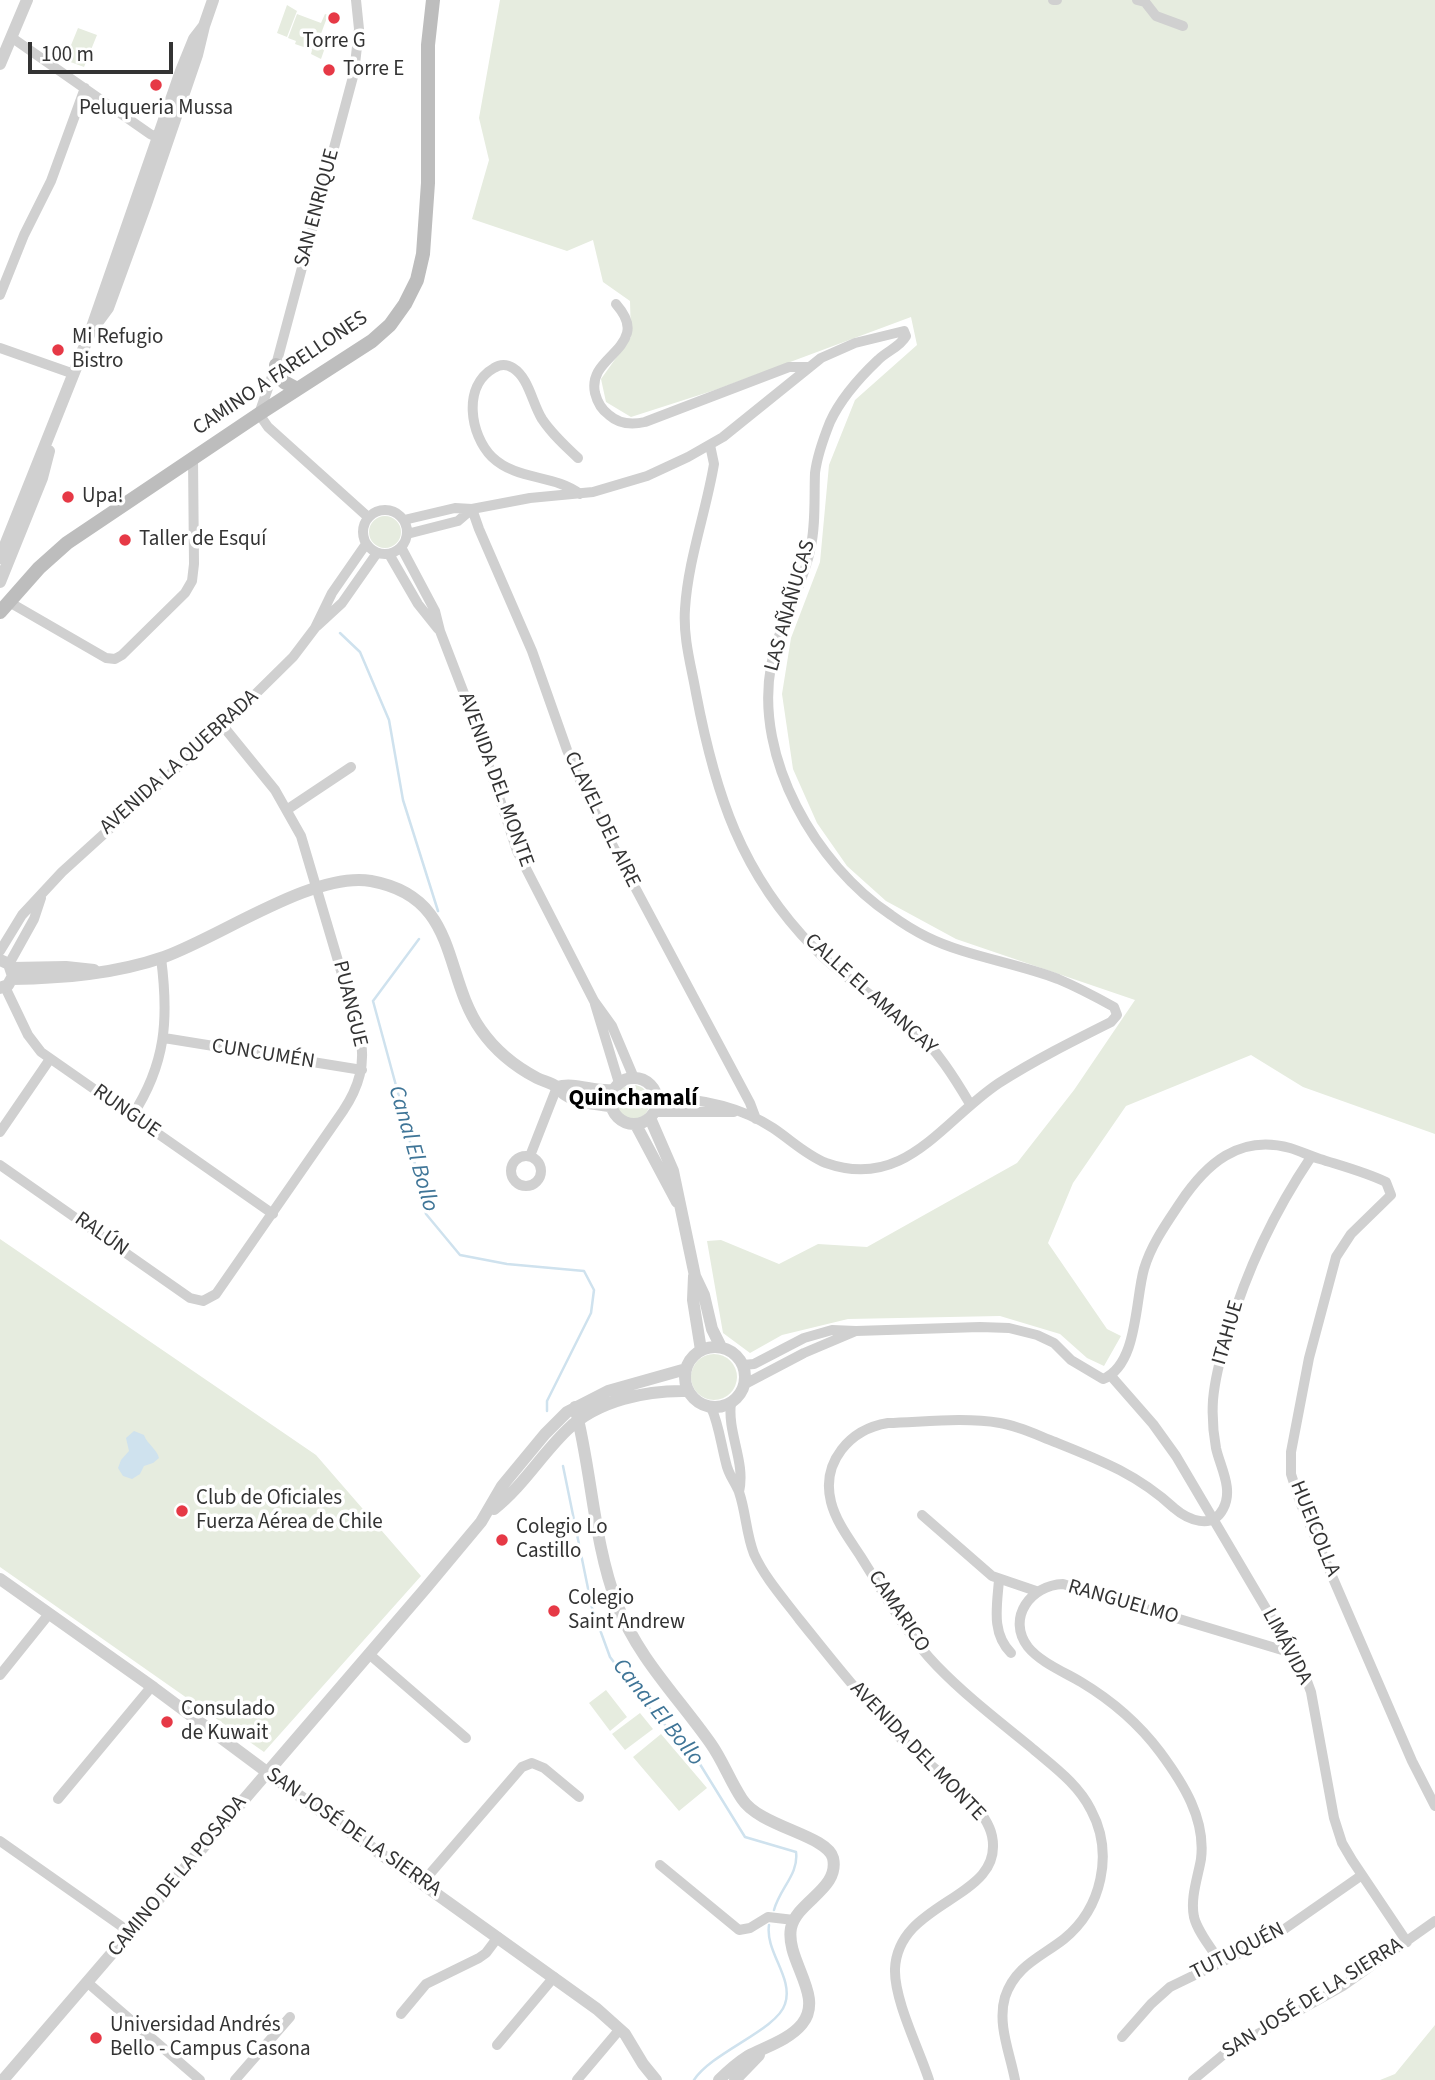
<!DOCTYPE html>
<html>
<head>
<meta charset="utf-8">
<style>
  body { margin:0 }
  #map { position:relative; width:1435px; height:2080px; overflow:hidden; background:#fff; font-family:"Source Sans 3",sans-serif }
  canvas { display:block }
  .scale { position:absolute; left:28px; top:42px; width:145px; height:32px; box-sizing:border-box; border:4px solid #333; border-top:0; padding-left:9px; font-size:21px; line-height:24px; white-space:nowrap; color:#333; -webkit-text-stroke:5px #fff; paint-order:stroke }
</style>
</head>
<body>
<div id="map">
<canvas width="1435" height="2080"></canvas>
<div class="scale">100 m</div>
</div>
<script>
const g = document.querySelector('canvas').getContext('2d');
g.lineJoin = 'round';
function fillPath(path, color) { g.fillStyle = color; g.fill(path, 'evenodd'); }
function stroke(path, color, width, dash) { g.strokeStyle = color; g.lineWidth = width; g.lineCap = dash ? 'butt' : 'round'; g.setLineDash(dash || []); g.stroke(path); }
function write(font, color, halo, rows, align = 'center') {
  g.font = font + ' "Source Sans 3",sans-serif'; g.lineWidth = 7; g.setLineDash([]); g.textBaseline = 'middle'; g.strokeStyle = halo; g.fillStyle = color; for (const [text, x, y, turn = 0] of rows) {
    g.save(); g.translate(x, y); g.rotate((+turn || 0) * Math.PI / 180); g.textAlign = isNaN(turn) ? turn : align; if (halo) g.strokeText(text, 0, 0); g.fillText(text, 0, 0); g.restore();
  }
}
fillPath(new Path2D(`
  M500,0h935v1134l-132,-47 -52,-32 -125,51 -53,77 -25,60 59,86 14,7 -17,30 -17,-8 -27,-24 -60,-18 -152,3 -66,16 -32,18 -27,-20 -16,-92 14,-1 58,24 39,-20 49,3 150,-84 57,-73 61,-90 -179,-61 -70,-38 -39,-35 -30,-43 -24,-54 -11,-75 9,-56 29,-76 9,-97 26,-65 62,-55 -6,-28 -196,73 -84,27 -25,-15 -5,-23 30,-42 -1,-36 -27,-19 -10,-42 -26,11 -95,-32 17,-59 -10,-42z
  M287,5l10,6 -10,26 -10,-4z
  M297,14l24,9 4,-9 3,1 -9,24 8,3 -6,17 -10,-5 1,-4 -17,-6 1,-3 -8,-3z
  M78,28l19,7 -13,32 -19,-7z
  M369 532a16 16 0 1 1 32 0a16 16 0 1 1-32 0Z
  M616 1102a17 17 0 1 1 34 0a17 17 0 1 1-34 0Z
  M0,1239l316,216 105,121 -157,176 -264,-185z
  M691 1377a23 23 0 1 1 46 0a23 23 0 1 1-46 0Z
  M606,1690l21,27 -17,14 -21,-28z
  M640,1713l13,16 -28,21 -13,-16z
  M661,1734l46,54 -28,23 -46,-54z
  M1435,2025v55h-55l15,-6z`), '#e6ecdf');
fillPath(new Path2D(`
  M134,1431l10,4c3,9 13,14 15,23l-6,5 -9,3 -4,8 -8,5 -9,-3 -5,-8 3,-8 8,-9 -3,-13z`), '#cfe2ee');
stroke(new Path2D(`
  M340,633l20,19 29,68 14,80 35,111
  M419,939l-46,62 31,114 22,99 34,41 47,9 77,7 10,19 -3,23 -44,88v10
  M563,1466l29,142 18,49 34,45 54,59 47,76 51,15c3,22 -16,36 -22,58
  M694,2080c18,-28 83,-50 91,-76 9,-26 -20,-52 -16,-79`), '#cfe2ee', 2.5);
stroke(new Path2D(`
  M356,0l3,29 -5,44 -78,292 -17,49 9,13 100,90
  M1053,0h4
  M1137,0l8,2 11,14 27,10
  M11,37l139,97 15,7
  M0,295l24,-60 27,-54 34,-93
  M616,304c7,8 14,18 11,29 -6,23 -38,31 -32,60 2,8 7,17 14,22 10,9 23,10 36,7l144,-55h20
  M0,348l74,26
  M710,445l4,19c-8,48 -26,96 -29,145 -2,29 6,56 11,84 19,100 45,181 118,255 30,31 67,52 99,80 24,22 41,49 57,76
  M578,458c-13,-12 -26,-24 -36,-39 -10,-16 -13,-41 -29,-51 -6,-4 -13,-4 -19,0 -32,18 -24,67 -2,89 25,24 62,17 88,37
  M472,509l7,20 53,122 35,99 22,51 161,302 6,16
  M363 532a22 22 0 1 1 44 0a22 22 0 1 1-44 0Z
  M404,520l51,-12 17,1 58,-11 63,-6 54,-16 41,-19 35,-20 98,-79 34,-15 49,-12 2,5c-6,11 -19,15 -28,24 -19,18 -37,38 -48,62 -6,15 -13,35 -15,51 -1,26 1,52 -5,78 -9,40 -32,75 -39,115 -17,92 45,199 120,249 11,8 24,16 36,22 38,19 90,26 131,42 19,8 38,18 56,28l3,8 -6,7c-38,19 -76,38 -112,61 -57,38 -94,108 -173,80 -20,-8 -35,-23 -53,-35 -35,-23 -75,-30 -116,-31
  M407,534l51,-13 14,-12
  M401,547l34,64 5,20 30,78 47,142 77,150 18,25 22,52
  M389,554l29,50 20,25
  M9,602l97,56 9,1 7,-4 63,-62 7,-12 2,-17 -1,-106
  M317,626l25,-23 35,-50
  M288,809l63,-42
  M0,951l22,-36 40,-43 161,-146 70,-69 22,-29 17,-35 34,-49
  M9,964l25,-45 7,-21
  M5,987l23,48 13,17 232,162
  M595,1004l24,79
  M164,1038l198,32
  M654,1112h80
  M132,1116c34,-52 37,-97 29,-158
  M0,1132l50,-73
  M511 1171a15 15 0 1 1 30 0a15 15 0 1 1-30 0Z
  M530,1156l27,-69
  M0,1165l190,133 13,3 13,-7 127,-183c16,-24 23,-47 17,-76l-59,-199 -26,-46 -52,-64
  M743,1365l11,-1 50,-26 28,-8 24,1 124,-4 29,1 28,7 17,8 17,17 32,19c35,-14 32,-79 41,-110 7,-24 22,-45 36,-66 26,-39 59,-69 110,-55 10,3 20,8 30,11 22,7 45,13 66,23l5,13 -40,39 -15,23 -27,101 -18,94v22l9,28 112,259 23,45
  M1111,1376l42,48 23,32 128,217 7,19 23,126 8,25 10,17 55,82
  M745,1384l59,-31 52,-22
  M731,1403c-4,30 15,59 8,89
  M711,1407c8,18 10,37 15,56 2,11 9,19 13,29 7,20 7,42 15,62 11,24 29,44 45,65 21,26 42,53 64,78 15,18 30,35 47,50 24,23 75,56 82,89 13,64 -94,63 -97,133 -1,31 24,80 34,111
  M922,1515l70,61 44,15
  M999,1580c-2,26 -8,53 12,73
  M369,1654l97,84
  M0,1675l49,-61
  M58,1799l94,-113
  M0,1841l131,92
  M660,1865l79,65 11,-2 18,-11 26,3
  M422,1883l100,-116 10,-4 12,5 35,29
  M1221,1963c-9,-14 -23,-30 -27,-46 -4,-19 4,-40 7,-58 5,-40 -18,-76 -41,-107 -21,-28 -49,-52 -79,-70 -17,-10 -41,-20 -53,-35 -22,-29 3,-62 35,-63l229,69
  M88,1983l112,97
  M401,2014l25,-30 53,-26 7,-5 12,-16
  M1122,2037l29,-33 19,-17 103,-50 89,-62
  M497,2045l57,-68
  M235,2080l55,-63
  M577,2080l43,-51
  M1015,2080c-5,-27 -18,-56 -10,-83 10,-31 36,-40 59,-58 38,-31 50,-86 27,-129 -13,-26 -37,-43 -58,-61 -33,-27 -67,-53 -96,-83 -31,-32 -52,-71 -76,-109 -11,-17 -25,-35 -30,-55 -10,-40 19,-73 57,-79 36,-1 76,-6 112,0 19,3 37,12 55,19 45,18 82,32 119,66 14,12 38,22 49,1 11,-20 -3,-42 -7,-61 -3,-16 -4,-32 -3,-48 2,-23 8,-45 15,-67 19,-64 46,-121 83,-176
  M1193,2080l36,-30 114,-64 92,-65`), '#d0d0d0', 10);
stroke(new Path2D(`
  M0,64l27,-64
  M94,327l14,-19 38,-104 51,-149 7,-29 9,-26
  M0,558l91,-228 90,-259 13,-32 10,-13
  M0,582l42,-104 7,-27
  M0,960l9,4 4,12 -5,9 -8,3
  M12,968l54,-1 28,3
  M12,979c51,-1 103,-5 152,-22 56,-20 150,-86 207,-76 89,16 71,94 110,149 14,20 35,37 56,48 6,3 15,5 20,9 3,2 4,5 7,7 13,9 31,10 46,12
  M611 1101a23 23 0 1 1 46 0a23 23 0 1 1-46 0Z
  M557,1087c18,-5 37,5 56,3
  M650,1118l23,53 22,105 9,19 8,34 9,18
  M636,1125l41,77
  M694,1276l-1,24 8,50
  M685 1377a30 30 0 1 1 60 0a30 30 0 1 1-60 0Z
  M575,1407c17,64 18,134 42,197 21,54 61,93 94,140 12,17 19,37 31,55 18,28 85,36 91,59 7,31 -36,43 -42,70 -6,32 34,68 11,96 -13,16 -37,23 -54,32 -11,7 -20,15 -29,24
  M494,1509c29,-23 47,-54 73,-79 30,-30 80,-40 121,-39
  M0,1579l154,109 129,96 314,225 28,25 18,30 13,16
  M3,2080l422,-491 56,-67 21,-36 43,-52 22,-22 41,-21 78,-22
  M735,2080l24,-25`), '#d0d0d0', 12);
stroke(new Path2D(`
  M276,365l8,17 13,7
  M0,612l39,-44 28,-25 192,-129 113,-73 18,-16 15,-21 12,-24 6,-26 5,-71v-138l5,-45`), '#bdbdbd', 14);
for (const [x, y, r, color] of [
  [334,18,7,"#e63946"],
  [329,70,7,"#e63946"],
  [156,85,7,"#e63946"],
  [58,350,7,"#e63946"],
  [68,497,7,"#e63946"],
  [125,540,7,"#e63946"],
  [182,1511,7,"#e63946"],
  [502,1540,7,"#e63946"],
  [554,1611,7,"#e63946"],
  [167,1722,7,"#e63946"],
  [96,2038,7,"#e63946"]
]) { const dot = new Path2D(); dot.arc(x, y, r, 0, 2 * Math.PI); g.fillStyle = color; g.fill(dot); stroke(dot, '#fff', 2.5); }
write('21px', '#333', '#fff', [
  ["Torre G",334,42,"center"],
  ["Torre E",343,70],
  ["Peluqueria Mussa",156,109,"center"],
  ["Mi Refugio",72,338],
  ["Bistro",72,362],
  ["Upa!",82,497],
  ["Taller de Esquí",139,540],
  ["Club de Oficiales",196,1499],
  ["Fuerza Aérea de Chile",196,1523],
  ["Colegio Lo",516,1528],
  ["Castillo",516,1552],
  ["Colegio",568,1599],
  ["Saint Andrew",568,1623],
  ["Consulado",181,1710],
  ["de Kuwait",181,1734],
  ["Universidad Andrés",110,2026],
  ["Bello - Campus Casona",110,2050]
], 'left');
write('21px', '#333', '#fff', [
  ["SAN ENRIQUE",318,208,-75],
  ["CAMINO A FARELLONES",281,374,-34],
  ["LAS AÑAÑUCAS",791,606,-74],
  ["AVENIDA LA QUEBRADA",180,763,-42],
  ["AVENIDA DEL MONTE",495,780,70],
  ["CLAVEL DEL AIRE",601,820,64],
  ["CALLE EL AMANCAY",870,995,42],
  ["PUANGUE",349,1004,76],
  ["CUNCUMÉN",263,1055,9],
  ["RUNGUE",126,1112,35],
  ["RALÚN",101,1235,35],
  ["ITAHUE",1229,1333,-74],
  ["HUEICOLLA",1314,1529,68],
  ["RANGUELMO",1123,1603,16],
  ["CAMARICO",898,1612,56],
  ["LIMÁVIDA",1286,1647,62],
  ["AVENIDA DEL MONTE",917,1752,46],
  ["SAN JOSÉ DE LA SIERRA",353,1833,35],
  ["CAMINO DE LA POSADA",178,1877,-50],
  ["TUTUQUÉN",1238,1952,-27],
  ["SAN JOSÉ DE LA SIERRA",1313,1999,-32]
]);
write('bold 23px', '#000', '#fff', [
  ["Quinchamalí",633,1100]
]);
write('italic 23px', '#3f7597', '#fff', [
  ["Canal El Bollo",412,1149,74],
  ["Canal El Bollo",657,1713,51]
]);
</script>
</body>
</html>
